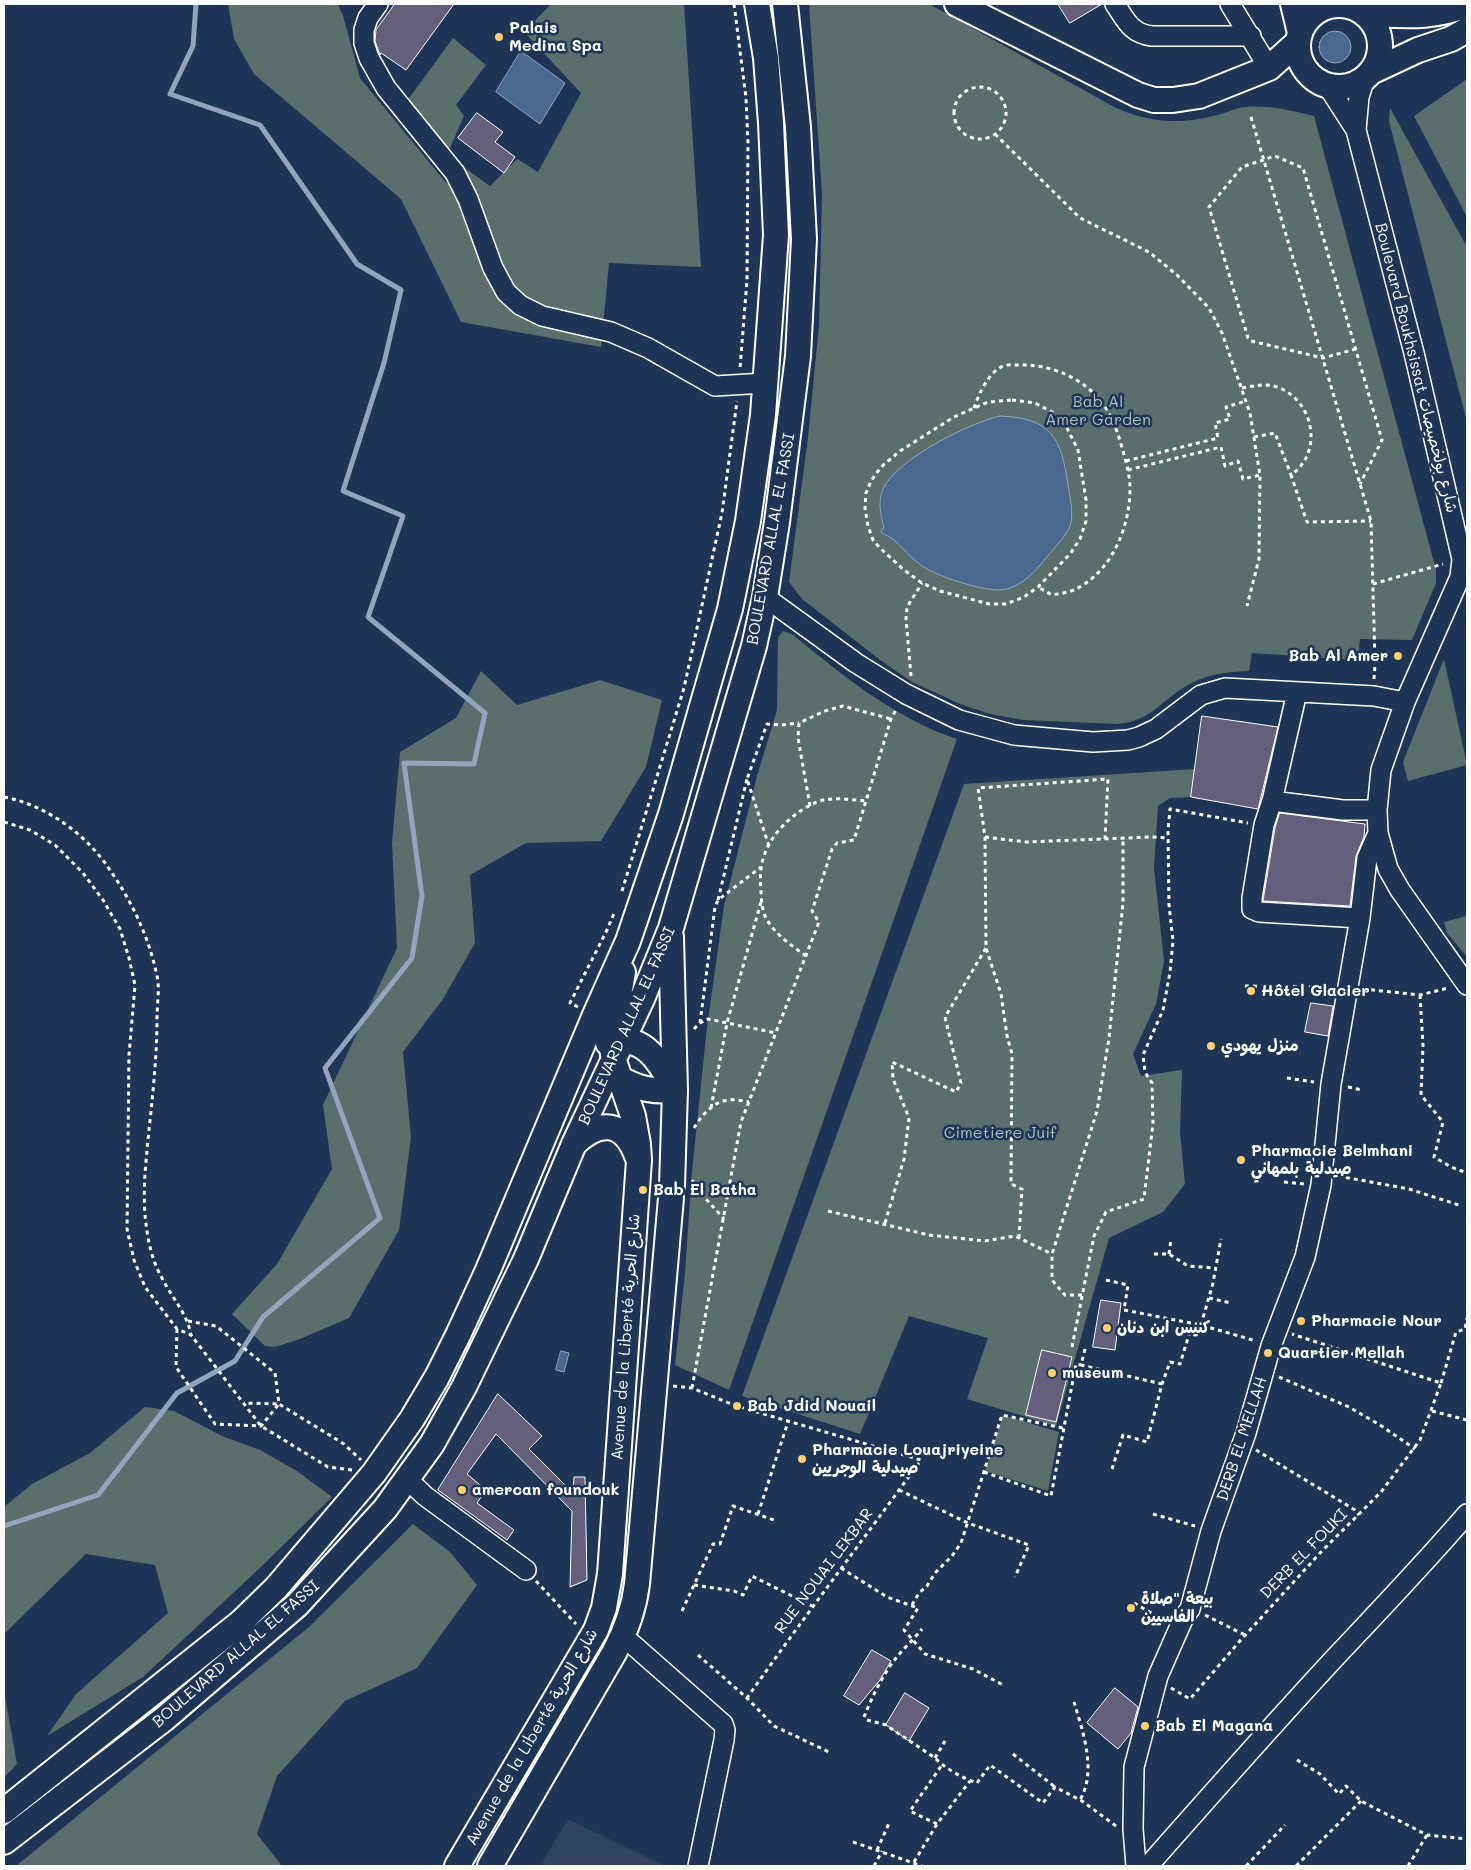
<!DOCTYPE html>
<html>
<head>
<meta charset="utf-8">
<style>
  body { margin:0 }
  #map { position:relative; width:1471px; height:1870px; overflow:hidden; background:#1d3557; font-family:Mali,sans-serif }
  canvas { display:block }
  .frame { position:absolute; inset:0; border:5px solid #fff; pointer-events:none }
</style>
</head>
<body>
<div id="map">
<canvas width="1471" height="1870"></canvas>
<div class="frame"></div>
</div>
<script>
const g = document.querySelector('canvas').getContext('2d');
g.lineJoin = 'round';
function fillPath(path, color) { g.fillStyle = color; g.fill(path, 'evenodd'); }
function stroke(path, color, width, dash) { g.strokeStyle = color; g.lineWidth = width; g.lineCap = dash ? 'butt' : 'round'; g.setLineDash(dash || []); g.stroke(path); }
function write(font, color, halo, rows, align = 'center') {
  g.font = font + ' Mali,"Playpen Sans Arabic",sans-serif'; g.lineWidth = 5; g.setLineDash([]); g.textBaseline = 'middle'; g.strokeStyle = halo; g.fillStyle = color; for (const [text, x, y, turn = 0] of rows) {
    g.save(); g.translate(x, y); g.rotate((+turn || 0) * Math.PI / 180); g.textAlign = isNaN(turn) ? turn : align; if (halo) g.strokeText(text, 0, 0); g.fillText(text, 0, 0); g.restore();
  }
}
fillPath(new Path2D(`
  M568,1819l97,47h-125z`), '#324262');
fillPath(new Path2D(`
  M228,4h110l5,12 17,62 87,106 -12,-49 -28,-34 46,-63 33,27 -30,40 8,11 -17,39 43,31 27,-27 21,13 43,-79 -57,-61 27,-28h133l17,263 -92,-4 -8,84 -140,-25 -60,-123 -147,-125 -20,-35z
  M809,4h120l187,104c32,14 63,17 97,8 11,-2 22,-8 33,-9 24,-2 45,4 68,9l122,454v13l-24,57 -52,-1 -2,21 -106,-7 -3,18c-23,1 -45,3 -66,17 -25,16 -33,33 -66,36l-94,-4 -33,-6 -30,-10 -48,-22 -32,-22 -78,-61 -13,-17 19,-144 11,-113 3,-131z
  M1467,79v138l-53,-101z
  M1390,108l77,139v175l-78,-301z
  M783,631l9,3c50,41 102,84 165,105l-228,651 -54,-25 10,-92 7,-102 15,-144 17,-121 33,-130 20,-66 1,-72z
  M1444,659l23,106 -59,16 -5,-19z
  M481,671l36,34 83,-25 62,20 -16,67 -45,74 -75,2 -56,32 5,68 -32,56 -40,53 8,85 -12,93 -50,88 -49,21 -25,8 -10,-1 -33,-32 45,-50 55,-95 -9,-64 74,-157 -5,-105 8,-91 56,-34z
  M1195,769l-4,28 -21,1 -12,8 -4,62 10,93 -8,43 -23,50 8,22 41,-6 -2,62 5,52 -22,28 -54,26 -53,188 -89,-27 21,-61 -79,-22 -49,118 -118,-38 222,-612z
  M1467,916v41l-20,-24 -3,-11z
  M145,1407l29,4 48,25 38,14 37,21 35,26 -70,69 -119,111 -96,59 29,-42 92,-81 -13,-48 -69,-11 -82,80v-127l28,-23 58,-31z
  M1003,1415l56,17 -11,59 -63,-20z
  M413,1524l37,28 27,33 -60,83 -72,33 -68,75 -20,58 25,32h-266l293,-239z
  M4,1691l13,73 -13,14z`), '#5a6f6b');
const water = new Path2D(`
  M1319 47a16 16 0 1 1 32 0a16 16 0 1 1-32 0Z
  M521,51l44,32 -25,41 -44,-32z
  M1000,416c51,2 61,21 68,69 2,13 6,28 2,41 -4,10 -12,17 -18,25 -14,16 -30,39 -54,39 -21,-1 -59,-13 -76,-24 -11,-8 -19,-18 -28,-26 -4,-4 -9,-4 -13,-8l3,-5c-4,-12 -6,-27 -1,-38 14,-30 86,-66 117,-73z
  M561,1351l8,2 -5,19 -8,-2z`);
fillPath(water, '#49698f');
stroke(water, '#92a5bc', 1);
stroke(new Path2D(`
  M4,1526l94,-31 79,-102 58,-32 28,-44 117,-99 -55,-150 87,-110 10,-62 -18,-133 70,1 11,-51 -117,-96 35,-101 -60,-25 41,-128 17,-73 -44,-26 -97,-139 -90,-31 23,-48 3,-42`), '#92a5bc', 5);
const building = new Path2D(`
  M395,4h59l-48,66 -25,-17 -1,2 -5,-14 1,-11z
  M1058,4h44l-32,19z
  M477,113l26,19 -8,10 20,15 -11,16 -46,-35z
  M1202,716l76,11 -20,82 -67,-12z
  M1280,813l85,11 -1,13 -8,19 -6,50 -87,-5 12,-73z
  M1311,1003l22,3 -5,30 -23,-4z
  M1101,1300l20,3 -6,47 -22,-3z
  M1042,1350l30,7 -16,65 -30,-7z
  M498,1394l44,42 -13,13 44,44 1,-16h11l2,103 -17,7 2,-76 -76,-77 -29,40 19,16 -9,13 37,27 -7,10 -69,-50z
  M872,1650l19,11 -11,19 -21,25 -15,-9z
  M1115,1688l23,19 -7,26 -13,16 -31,-26z
  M905,1693l24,15 -20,33 -23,-16z`);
fillPath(building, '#635f7c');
stroke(building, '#fff', 1);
const minor = new Path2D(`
  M378,4l-10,14 -4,12v13l5,15 17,30 69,85 13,26 25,69 13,24 14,13 22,11 69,16 37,16 67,38 50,-3
  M1115,4c11,16 15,29 37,32h99
  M1230,4l39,64
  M1327,85l29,45 58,223 48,206 -2,18 -55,125 -24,68 -4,40 1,23 10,36 12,21 67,95
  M1356,130l3,-33 6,-19
  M765,597l91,66 50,31 53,26 55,15 79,7 35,-2 11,-3 17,-8 45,-34 24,-7 149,8 31,6
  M1297,692l-25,109 -8,24 -12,73v11l7,3 101,6 7,-60 11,-25
  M1272,801l71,9h34
  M407,1479l18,17 101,74
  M623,1636l100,88 2,6 -1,10 -26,126
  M1136,1866l-3,-37 1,-62 24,-91 26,-59 6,-8 21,-78 35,-98 25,-87 34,-89 16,-72 10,-101 29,-166
  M1148,1866c60,-68 121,-137 183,-204 46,-49 92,-97 136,-148`);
const major = new Path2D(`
  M957,4l181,91 16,5h19l26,-4 70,-28 29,-26
  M1293,4l7,29
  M1362,5l3,9c38,1 66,5 102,-9
  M1298 46a41 41 0 1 1 82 0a41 41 0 1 1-82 0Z
  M1371,72l47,-22 33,-11 16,-9
  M671,937l4,153 -3,96
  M608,1043c35,-11 52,19 66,45
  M621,1079c18,10 33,13 54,11
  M574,1144c26,-25 50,-23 63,12
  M4,1811l236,-188 36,-35 98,-115 38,-54 25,-42 21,-42 30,-65 107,-255 33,-74 43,-127 59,-205 18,-88 15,-106 13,-180 -5,-112 -5,-65 -9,-54
  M4,1842l160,-123 133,-114 88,-96 47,-65 32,-57 62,-128 48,-115 68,-145 29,-71 83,-282 11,-49 12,-75 21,-166 6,-117 -6,-112 -13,-123
  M457,1866l139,-236 8,-22 6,-34 29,-414 -1,-16 -5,-28 -19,-55 -3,-19 12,-70
  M490,1866l124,-213c12,-22 20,-44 23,-69l34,-386`);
stroke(minor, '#fff', 22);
stroke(major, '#fff', 28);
stroke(new Path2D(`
  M734,4l12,94 2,44 -1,138 -7,88
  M954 113a26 26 0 1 1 52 0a26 26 0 1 1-52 0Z
  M1251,117l120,404 4,140
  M995,134l85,84 69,34 28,23 32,33 13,25 28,80 10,62 -1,84 -12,47
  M1356,349l-33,9 -72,-17 -3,-3 -39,-131 33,-40 33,-11 28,12 79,272 -22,44
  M1242,388c12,-2 23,-5 35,-1 37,13 47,65 14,88l16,47 64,-1
  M1012,400l23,3 17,9 15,16 11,22 8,50v21l-6,18 -10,15 -32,33 -14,10 -18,7h-17l-49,-13 -18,-8 -18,-13 -24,-22 -7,-8 -5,-14 -3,-18 1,-15 5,-12 10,-14 19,-16 54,-34 34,-15z
  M974,408c5,-14 13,-33 27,-41 5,-3 12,-2 18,-2 30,-1 62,12 81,35 11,13 16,28 21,44 4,15 9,29 9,45 0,39 -20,87 -59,102 -6,2 -13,3 -19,4l-14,-8
  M1254,437l21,-4 16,42
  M1126,461l92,-23 -3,-15 15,-4 -4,-12 20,-6
  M1128,470l93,-23 4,19 13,-5 5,18 17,-4
  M1373,584l70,-20
  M911,676l-5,-57 1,-12 15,-24
  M1374,679l1,-14
  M4,797c42,8 82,37 106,73 22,32 39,67 47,106 3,13 0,28 0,41 0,38 -4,76 -8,113 -3,31 -7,63 -3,94 2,18 7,39 16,54 10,20 25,35 29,57
  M810,806l-12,-68 1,-15 26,-12 18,-5 48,13
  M4,822l26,8 25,15 28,28 20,27 17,29 9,29 6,27 -6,70 -2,174 7,31 11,27 32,42 14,6 70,91 67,41 24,3
  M985,837l41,5 125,-5 17,1
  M769,846l-22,-67 20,-55 14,1 18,-2
  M622,891l62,-203 38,-175 15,-112
  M718,900l29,-121
  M806,956c-15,-11 -33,-23 -41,-40 -3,-8 -4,-17 -4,-26 -1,-12 -1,-23 3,-34 7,-23 31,-45 53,-54 14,-6 34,-2 49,-1
  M1245,986l87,1
  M1363,989l57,6 28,-7
  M1420,995l3,51 -2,49 22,27 -9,35 17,10 16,6
  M578,1007l-8,-4 37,-73 8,-19
  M700,1023l15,-116 3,-7 43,-33
  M694,1029l6,-6 8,-4 68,14
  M1287,1078l27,4
  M1348,1087l14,3
  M711,1108l16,-85 34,-121
  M694,1128c8,-13 19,-26 34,-28 7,-1 15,1 21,2
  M1338,1176l71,13 53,17
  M692,1180l6,10 26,29
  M1284,1182l21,2
  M828,1211l101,24 56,6 30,-5 37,18
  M885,1223l19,-64 5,-41 -16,-39 -1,-17 64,30 5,-9 -16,-66 41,-69
  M1019,1238l3,-49 -11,-5 1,-130 -5,-18 -6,-42 -15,-46 -1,-111 -7,-49 130,-9 -3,60
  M1154,1254h15l19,12 27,2
  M1169,1254l2,-15
  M1106,1280l22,5 -4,25 77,15 55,16
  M1082,1295h-17l-13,-15v-26l45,-143 12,-73 14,-135v-65
  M1209,1298l22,5
  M188,1321l28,5 59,47 4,31 65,40 17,16
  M1201,1325l12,-42 8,-44
  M177,1329l-1,38 39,57 46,2 18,-22 -35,-1
  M1072,1347l22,-111 12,-24 38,-13 9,-76 -1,-40 -7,-11 -2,-17 20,-45 7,-38 3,-31 -4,-36 -1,-74 2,-22 78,14
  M1085,1349l-4,16 81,19
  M1279,1377l70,30 31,18 35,24
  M1441,1383l15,-51 9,-3 2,-11
  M673,1386l19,2 42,17
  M692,1388l49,-266 78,-200 -7,-11 20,-62 5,-6 17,-3 37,-121 6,-11
  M740,1407l181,53c-58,80 -117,157 -174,238
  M1432,1411l35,9
  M1256,1450l99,60 4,5
  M1112,1469l11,-34 24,7 15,-58 8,-22 10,2 12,-39
  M984,1472l67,24 25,-132 5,1
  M899,1490l69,33 61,22 -14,32
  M758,1514l30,-92
  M1153,1514l42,12
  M841,1568l46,29 31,11 -14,22 21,24 48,15 32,17
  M536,1581l40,43
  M694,1585l40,6 9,4 9,-19 60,30
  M1134,1603l29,17
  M912,1605l7,-12 8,-7 8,-13 17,-17 9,-13 41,-128 61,13
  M682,1611l31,-67h7l13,-38 44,15
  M1205,1615l40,20
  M698,1655l49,43 27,28 55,26
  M1171,1688l19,11 49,-57 81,-89 61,-61 39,-52 21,-57 -149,-49
  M1074,1702c9,30 23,69 6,98
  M864,1717c7,-18 19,-43 32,-59 8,-10 18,-19 26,-29
  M867,1720l19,5 49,33c11,11 27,20 42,25l13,-18 53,38 12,-16 27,14 34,25
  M1013,1754l42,33
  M935,1758l10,-17
  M1297,1760l23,14 19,20 7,-8 15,15 66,34 40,4
  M937,1824l-27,-13 32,-46
  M853,1842l69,24
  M877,1850l13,-29
  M914,1862l23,-38 33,-43
  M874,1866l8,-15
  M1246,1866l39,-41
  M1296,1866l65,-65
  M1408,1866l19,-31`), '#fff', 3, [4, 4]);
stroke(minor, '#1d3557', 19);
stroke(major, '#1d3557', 24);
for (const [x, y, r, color] of [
  [499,37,5,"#ffd166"],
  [1398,656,5,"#ffd166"],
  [1251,991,5,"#ffd166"],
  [1211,1046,5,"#ffd166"],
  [1241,1160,5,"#ffd166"],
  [643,1190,5,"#ffd166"],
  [1301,1321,5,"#ffd166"],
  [1107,1328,5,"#ffd166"],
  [1268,1353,5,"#ffd166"],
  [1052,1373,5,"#ffd166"],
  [737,1406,5,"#ffd166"],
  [802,1459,5,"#ffd166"],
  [462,1490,5,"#ffd166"],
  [1131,1608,5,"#ffd166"],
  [1145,1726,5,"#ffd166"]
]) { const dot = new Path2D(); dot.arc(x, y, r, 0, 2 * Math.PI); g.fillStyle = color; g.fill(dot); stroke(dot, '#1d3557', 2); }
write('bold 16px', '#fff', '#1d3557', [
  ["Palais",509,28],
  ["Medina Spa",509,46],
  ["Bab Al Amer",1388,656,"right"],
  ["Hôtel Glacier",1261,991],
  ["منزل يهودي",1221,1046],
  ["Pharmacie Belmhani",1251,1151],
  ["صيدلية بلمهاني",1251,1169],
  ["Bab El Batha",653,1190],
  ["Pharmacie Nour",1311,1321],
  ["كنيس ابن دنان",1117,1328],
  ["Quartier Mellah",1278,1353],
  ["museum",1062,1373],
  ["Bab Jdid Nouail",747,1406],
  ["Pharmacie Louajriyeine",812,1450],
  ["صيدلية الوجريين",812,1468],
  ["amercan foundouk",472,1490],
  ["بيعة \"صلاة",1141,1599],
  ["الفاسيين",1141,1617],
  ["Bab El Magana",1155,1726]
], 'left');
write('16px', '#fff', '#1d3557', [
  ["Boulevard Boukhsissat شارع بولخصيصات",1416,368,76],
  ["BOULEVARD ALLAL EL FASSI",771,539,-80],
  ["BOULEVARD ALLAL EL FASSI",627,1026,-66],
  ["Avenue de la Liberté شارع الحرية",626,1337,-86],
  ["DERB EL MELLAH",1242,1439,-72],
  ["DERB EL FOUKI",1304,1554,-46],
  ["RUE NOUAI LEKBAR",824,1571,-53],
  ["BOULEVARD ALLAL EL FASSI",236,1654,-41],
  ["Avenue de la Liberté شارع الحرية",532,1737,-60]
]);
write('16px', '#b5bebc', '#1d3557', [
  ["Bab Al",1098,402],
  ["Amer Garden",1098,420],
  ["Cimetiere Juif",1000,1133]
]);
</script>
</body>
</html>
